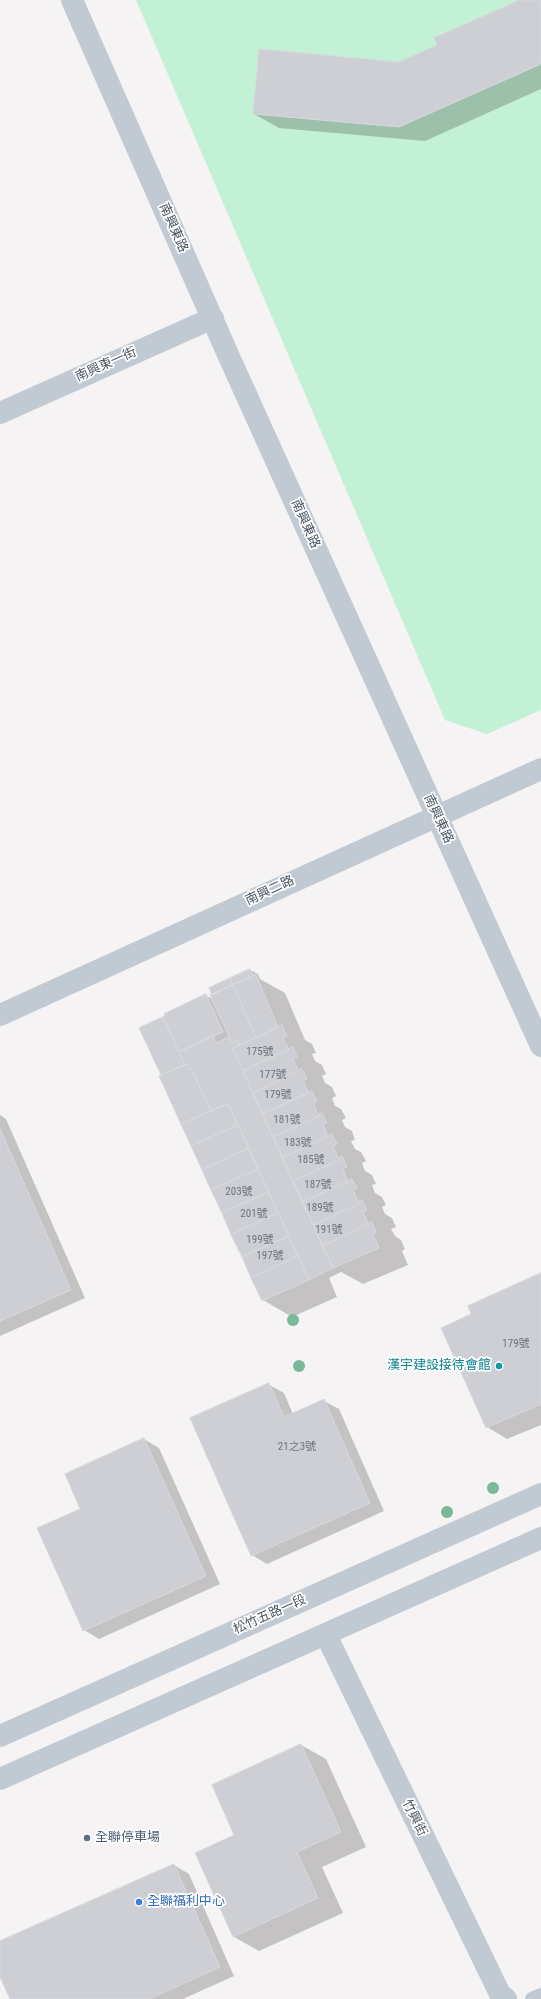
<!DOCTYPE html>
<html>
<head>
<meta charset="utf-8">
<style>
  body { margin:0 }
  canvas { display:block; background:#f5f3f3 }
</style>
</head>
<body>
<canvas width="541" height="1999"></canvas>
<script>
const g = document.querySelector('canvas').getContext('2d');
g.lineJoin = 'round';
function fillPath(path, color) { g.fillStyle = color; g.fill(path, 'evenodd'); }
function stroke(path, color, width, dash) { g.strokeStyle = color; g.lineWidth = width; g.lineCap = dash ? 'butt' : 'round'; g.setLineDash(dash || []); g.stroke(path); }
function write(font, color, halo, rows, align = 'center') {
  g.font = font + ' "Roboto Condensed","Noto Sans TC",sans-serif'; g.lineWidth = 3.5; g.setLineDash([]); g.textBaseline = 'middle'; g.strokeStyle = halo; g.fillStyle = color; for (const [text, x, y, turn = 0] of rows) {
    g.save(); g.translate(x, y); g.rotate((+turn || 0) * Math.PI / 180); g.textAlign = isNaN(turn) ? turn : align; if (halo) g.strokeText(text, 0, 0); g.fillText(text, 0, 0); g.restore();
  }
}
fillPath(new Path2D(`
  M136,0h405v710l-54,24 -42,-14z`), '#c3f1d5');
fillPath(new Path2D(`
  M522,0h19v89l-116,52 -146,-13 -25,-14 145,-51 39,-17z
  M250,970l8,4 2,5 25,14 20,47 7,4 4,9 -4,1 3,7 7,4 4,9 -4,2 3,7 7,4 4,9 -4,2 3,8 6,3 5,9 -4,2 3,7 7,4 3,9 -4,1 4,8 6,3 5,9 -4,2 3,8 7,4 4,9 -4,1 3,8 7,4 4,8 -4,2 3,7 7,4 4,9 -5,2 4,7 6,4 4,9 -3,2 6,14 -45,19 -22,-12 -12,6 8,19 -45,20 -29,-17 -123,-271 65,-34 9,5z
  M0,1115l6,4 79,179 -85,38z
  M541,1274v151l-34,14 -20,-12 -14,-113z
  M268,1384l16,9 9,21 31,-13 15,8 45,102 -117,53 -15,-9z
  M144,1439l15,9 61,136 -121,55 -15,-9 -2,-121z
  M301,1745l25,14 40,88 -44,20 21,46 -84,38 -25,-14 -38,-84 40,-18z
  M174,1865l15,9 45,102 -51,23h-172l-11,-25v-32z`), '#0003');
const building = new Path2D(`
  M520,0h21v64l-142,63 -146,-13 6,-65 140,13 38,-17 -3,-7z
  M250,969l3,7 -20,9 -3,-7z
  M256,975l22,52 -22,11 -23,-53z
  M230,978l3,7 -21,10 -3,-7z
  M233,985l23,53 -17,7 -2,-4 -5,2 -22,-48z
  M206,994l17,38 -44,20 -16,-35 2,-1 -1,-2z
  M163,1017l22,48 -24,10 -22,-47z
  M282,1025l5,11 -4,2 6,12 -46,21 -10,-22z
  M213,1036l3,7 13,-6 3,6 5,-2 2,4 -6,4 100,219 -24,12 -81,-176 -17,7 -22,-47 -4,1 -6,-13z
  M293,1047l4,10 -4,2 6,13 -46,21 -10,-22z
  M189,1064l22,47 -30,13 -22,-48z
  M302,1069l5,10 -4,2 6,12 -47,21 -9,-21z
  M312,1091l5,10 -4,2 6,13 -46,21 -11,-23z
  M228,1104l10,21 -47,21 -10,-22z
  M322,1113l5,10 -4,1 5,13 -46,21 -9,-21 46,-21 -1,-1z
  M238,1125l11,23 -47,22 -11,-24z
  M0,1129l71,161 -71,31z
  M332,1134l5,10 -4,2 6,14 -46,21 -11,-23z
  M249,1148l9,21 -47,21 -9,-20z
  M342,1156l5,11 -4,2 5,13 -46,20 -9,-21 46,-21 -1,-2z
  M258,1169l11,23 -47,21 -11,-23z
  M352,1179l5,9 -4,2 6,14 -46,21 -11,-23z
  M269,1192l9,21 -47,22 -9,-22z
  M362,1200l5,10 -4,2 6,13 -47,21 -9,-21 46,-21 -1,-2z
  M278,1213l11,23 -47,21 -11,-22z
  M372,1222l4,10 -3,2 6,14 -46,20 -11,-22z
  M289,1236l9,20 -47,22 -9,-21z
  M298,1256l11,24 -47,21 -11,-23z
  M541,1273v131l-55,24 -45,-100 30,-14 -3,-8z
  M269,1383l15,34 40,-18 46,104 -119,53 -61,-138z
  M144,1438l62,138 -123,55 -46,-103 43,-19 -15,-35z
  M301,1744l40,88 -44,20 21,46 -85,39 -38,-84 39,-18 -22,-50z
  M174,1864l46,103 -71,32h-139l-10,-22v-36z`);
fillPath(building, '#cdcfd5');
stroke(building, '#d7d9de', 1);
stroke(new Path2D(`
  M532,1999l9,-4`), '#c1cad2', 14);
stroke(new Path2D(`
  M72,0l158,359 311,687
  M0,413l213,-95
  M326,1635l174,359 6,5`), '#c1cad2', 22);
stroke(new Path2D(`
  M0,1015l541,-246
  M0,1736l541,-242
  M0,1779l541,-241`), '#c1cad2', 22);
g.fillStyle = '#7bb799';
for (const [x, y] of [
  [293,1320],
  [299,1366],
  [493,1488],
  [447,1512]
]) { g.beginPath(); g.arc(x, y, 6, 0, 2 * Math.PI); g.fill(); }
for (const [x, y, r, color] of [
  [499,1366,4,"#0f9aa8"],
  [87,1838,4,"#5c6f8a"],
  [139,1902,4,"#3f7fe0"]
]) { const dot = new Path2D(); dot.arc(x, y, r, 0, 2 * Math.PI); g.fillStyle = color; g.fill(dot); stroke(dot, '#fff', 1.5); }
write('11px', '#6b747e', null, [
  ["175號",260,1052],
  ["177號",273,1075],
  ["179號",278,1095],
  ["181號",287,1120],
  ["183號",298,1143],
  ["185號",311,1160],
  ["187號",318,1185],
  ["203號",239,1192],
  ["189號",320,1208],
  ["201號",254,1214],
  ["191號",329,1230],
  ["199號",260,1240],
  ["197號",270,1256],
  ["179號",516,1344],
  ["21之3號",297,1447]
]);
write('13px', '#4a5661', '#fff', [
  ["南興東路",173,228,66],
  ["南興東一街",106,365,-24],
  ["南興東路",305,524,66],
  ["南興東路",438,819,65],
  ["南興二路",270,891,-25],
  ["松竹五路一段",270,1615,-24],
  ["竹興街",414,1818,64]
]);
write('13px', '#0d838f', '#fff', [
  ["漢宇建設接待會館",491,1366]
], 'right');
write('13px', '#4e5e75', '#fff', [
  ["全聯停車場",95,1838]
], 'left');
write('13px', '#366cbe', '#fff', [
  ["全聯福利中心",147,1902]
], 'left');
</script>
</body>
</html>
